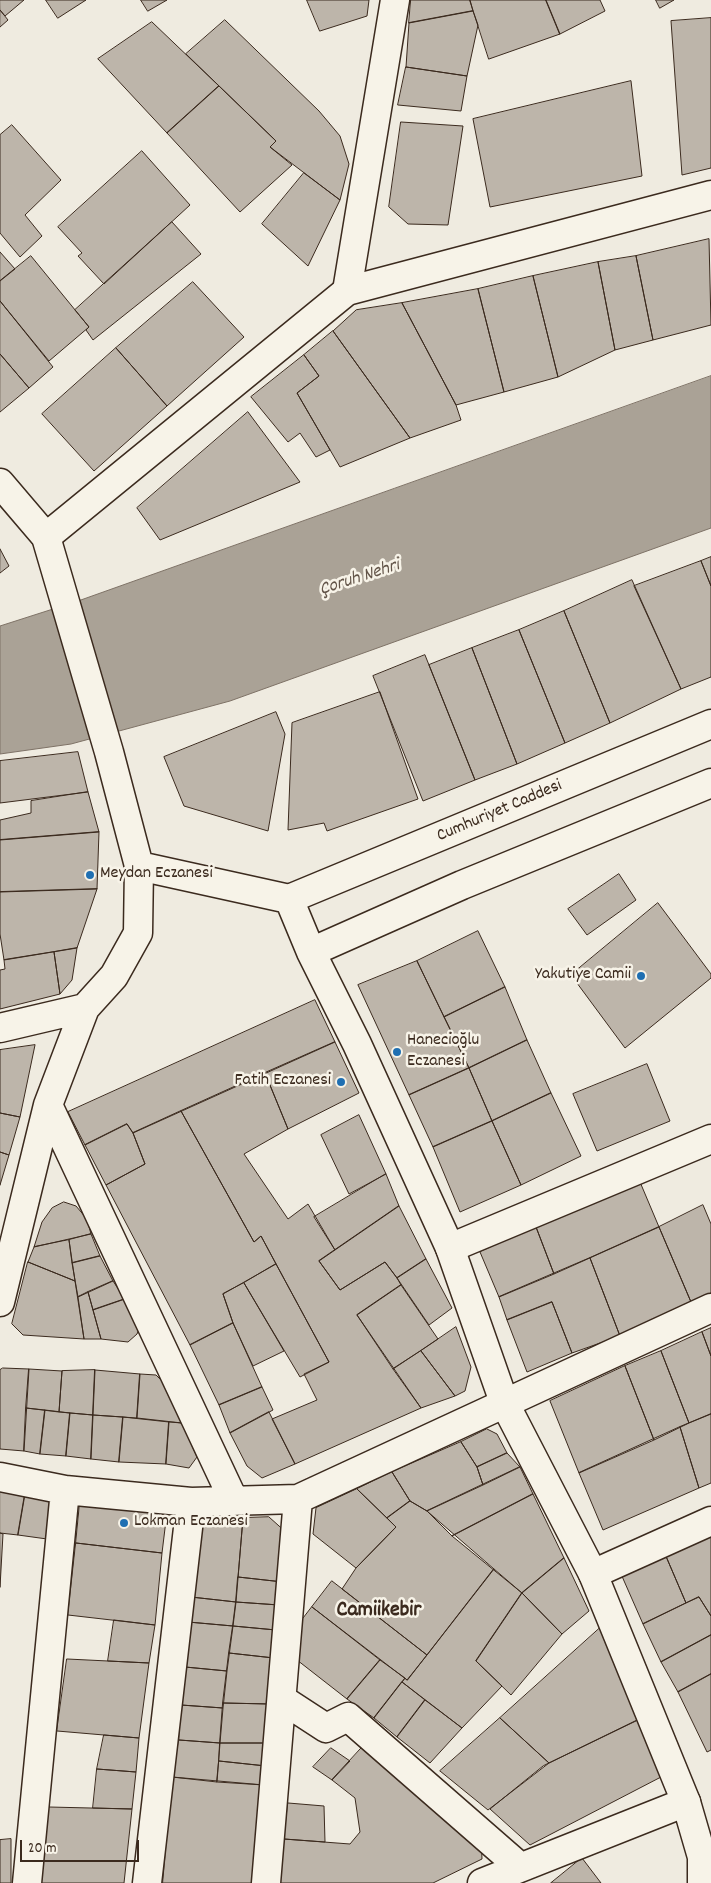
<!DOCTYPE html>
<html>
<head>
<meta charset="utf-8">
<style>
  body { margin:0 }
  #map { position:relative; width:711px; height:1883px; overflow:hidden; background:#efebe0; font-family:Dekko,sans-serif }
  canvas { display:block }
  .scale { position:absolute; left:20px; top:1840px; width:119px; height:22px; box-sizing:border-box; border:2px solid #3b2a1e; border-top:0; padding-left:6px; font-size:15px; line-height:18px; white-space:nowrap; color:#3b2a1e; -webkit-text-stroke:4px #f7f3e8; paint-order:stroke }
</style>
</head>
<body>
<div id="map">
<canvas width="711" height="1883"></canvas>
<div class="scale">20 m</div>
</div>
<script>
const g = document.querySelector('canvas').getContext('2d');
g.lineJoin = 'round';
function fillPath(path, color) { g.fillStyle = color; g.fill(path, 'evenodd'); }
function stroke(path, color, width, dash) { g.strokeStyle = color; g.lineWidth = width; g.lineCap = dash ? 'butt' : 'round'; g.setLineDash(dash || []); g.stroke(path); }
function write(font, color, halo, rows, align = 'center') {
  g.font = font + ' Dekko,sans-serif'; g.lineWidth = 5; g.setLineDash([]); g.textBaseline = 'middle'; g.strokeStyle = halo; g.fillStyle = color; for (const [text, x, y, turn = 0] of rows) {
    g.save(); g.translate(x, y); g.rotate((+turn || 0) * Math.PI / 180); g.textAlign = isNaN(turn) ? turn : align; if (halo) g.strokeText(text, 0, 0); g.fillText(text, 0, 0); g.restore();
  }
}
const water = new Path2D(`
  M711,376v152l-481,173 -159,43 -71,10v-128l78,-25z`);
fillPath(water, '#aaa296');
stroke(water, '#7e7266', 1);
const building = new Path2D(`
  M0,0h24l-19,16 -5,-6z
  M46,0h40l-28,18z
  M141,0h26l-19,11z
  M307,0h62l-2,16 -47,15z
  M411,0h59l3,11 -64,12z
  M470,0h76l14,34 -71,25z
  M546,0h54l5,11 -45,23z
  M656,0h18l-14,8z
  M0,10l8,10 -8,7z
  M473,11l5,14 -11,51 -61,-9 3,-44z
  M711,18v150l-29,7 -11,-154z
  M225,20l94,91 21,25 9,28 -9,36 -70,-53 6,-6 -90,-87z
  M152,22l67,64 -52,47 -69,-74z
  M406,67l61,9 -6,35 -63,-6z
  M631,81l11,95 -152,31 -17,-88z
  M219,86l57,55 -6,6 22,18 -52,47 -73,-79z
  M401,122l62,4 -15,99 -40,-1 -19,-17z
  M12,125l49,55 -36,35 17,21 -22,21 -20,-24v-98z
  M142,151l48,54 -86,79 -26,-28 4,-3 -24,-26z
  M304,173l36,27 -32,66 -46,-42z
  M172,222l29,32 -108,86 -7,-10 3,-3 -14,-17z
  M709,239l2,86 -58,15 -17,-84z
  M0,252l15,17 -15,12z
  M31,256l58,71 -40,34 -49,-60v-20z
  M636,256l17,84 -38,10 -17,-88z
  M598,262l17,88 -57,27 -25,-101z
  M533,276l25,101 -54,15 -26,-103z
  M193,282l51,55 -77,69 -51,-58z
  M478,289l26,103 -48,13 -54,-102z
  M0,301l53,66 -24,21 -29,-34z
  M402,303l54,102 5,15 -51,18 -77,-107 23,-21z
  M333,331l77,107 -70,29 -43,-74 22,-17 -15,-21z
  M116,348l51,58 -73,65 -52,-57z
  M0,354l29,34 -29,24z
  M304,355l15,21 -22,17 33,57 -14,7 -16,-24 -12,9 -37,-45z
  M248,412l52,70 -140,58 -23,-32z
  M0,549l9,17 -9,7z
  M711,557v29l-10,-25z
  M701,561l10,25v91l-30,12 -47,-103z
  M632,580l49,109 -71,34 -46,-112z
  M564,611l46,112 -45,20 -46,-113z
  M519,630l46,113 -48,21 -45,-116z
  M472,648l45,116 -42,16 -46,-115z
  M425,655l50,125 -52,21 -50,-125z
  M380,692l38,107 -91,32 -3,-8 -36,7 4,-107z
  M276,712l9,22 -17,97 -84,-25 -20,-49z
  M78,752l10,40 -88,11v-42z
  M88,792l11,40 -99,8v-20l31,-7v-12z
  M99,832l-2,57 -97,3v-52z
  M619,874l17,26 -49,35 -19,-26z
  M97,889l-20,59 -73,12 -4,-26v-42z
  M658,903l53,71v4l-86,70 -54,-73z
  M478,931l27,56 -61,30 -27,-56z
  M77,948l-5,32 -12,14 -6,-42z
  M54,952l6,42 -60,15v-39l5,-1 -1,-9z
  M417,961l52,107 -60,27 -51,-110z
  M505,987l22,53 -58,28 -25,-51z
  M315,1000l20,42 -202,91 -6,-9 -42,21 -17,-33z
  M527,1040l24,53 -59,28 -23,-53z
  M335,1042l24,51 -71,36 -23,-56z
  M35,1045l-15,72 -20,-4v-63z
  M647,1064l23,57 -73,30 -24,-57z
  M469,1068l23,53 -59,26 -24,-52z
  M265,1073l23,56 -44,25 44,65 20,-15 27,46 -16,11 21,29 45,-28 12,16 4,7 -44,30 64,93 -126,56 -23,-45 45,-19 -13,-26 25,-12 -68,-126 -7,6 -73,-131z
  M551,1093l30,63 -60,29 -29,-64z
  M181,1111l73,131 7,-6 15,28 -53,30 10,29 -43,22 -84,-160 39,-21 -12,-31z
  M0,1113l20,4 -11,38 -9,-3z
  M359,1115l27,59 -37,20 -28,-59z
  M492,1121l29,64 -61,27 -27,-65z
  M127,1124l6,9 12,31 -39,21 -21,-40z
  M0,1152l9,3 -9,30z
  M386,1174l13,32 -64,44 -21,-33z
  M640,1182l19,45 -105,47 -18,-47z
  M64,1202l12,4 11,13 4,15 -57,13 8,-25 10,-14z
  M703,1205l8,19v69l-20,9 -32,-75z
  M399,1206l27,53 -29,19 -12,-16 -45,28 -21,-29z
  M536,1227l18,47 -55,23 -19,-45z
  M659,1227l32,75 -71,34 -30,-78z
  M91,1234l9,22 -28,7 -3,-23z
  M69,1240l6,41 -47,-19 6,-15z
  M100,1256l13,25 -35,16 -6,-34z
  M590,1258l30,78 -48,17 -20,-51 -45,18 -8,-23z
  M426,1259l26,49 -23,17 -32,-47z
  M28,1262l47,19 9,58 -61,-4 -11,-11z
  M276,1264l53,98 -29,15 -56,-94z
  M113,1281l12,18 -32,11 -5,-18z
  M244,1283l40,68 -31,15 -20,-43 -10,-29z
  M401,1285l37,54 -45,30 -36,-54z
  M88,1292l5,18 8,29h-17l-6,-42z
  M125,1299l16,25 -4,10 -9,8 -27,-3 -8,-29z
  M552,1302l20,51 -45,19 -20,-52z
  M233,1323l29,64 -43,18 -29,-60z
  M456,1327l15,40 -6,24 -10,5 -34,-45z
  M711,1328v28l-9,-24z
  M702,1332l9,24v58l-22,9 -28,-72z
  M421,1351l34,45 -34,12 -28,-39z
  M661,1351l28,72 -35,17 -29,-74z
  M625,1366l29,74 -75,33 -29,-72z
  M3,1368l26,1 -5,82 -24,-2v-79z
  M29,1369l33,2 -3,41 -33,-4z
  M95,1370l45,4 -3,44 -44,-3z
  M95,1370l-2,45 -34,-3 3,-41z
  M140,1374l16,1 13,13 13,35 -45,-5z
  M262,1387l11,23 -43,23 -11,-28z
  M26,1408l19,2 -5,44 -16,-3z
  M45,1410l25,3 -4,43 -26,-2z
  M269,1412l26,52 -33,14 -15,-12 -17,-33z
  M70,1413l23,2 -2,44 -25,-3z
  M711,1414v69l-12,5 -19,-61z
  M93,1415l30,2 -4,45 -28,-3z
  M123,1417l46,5 -3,42 -47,-2z
  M169,1422l13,1 15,34 -8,11 -23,-4z
  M680,1427l19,61 -96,42 -24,-57z
  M487,1429l10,5 10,19 -30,14 -16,-25z
  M461,1442l16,25 6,18 -56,26 -17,-10 -18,-29z
  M507,1453l13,14 -37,18 -6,-18z
  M520,1467l13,27 -81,42 -25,-25z
  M392,1472l18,29 -23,17 -30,-29z
  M0,1489l25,5 -7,41 -18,-2z
  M357,1489l39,38 -40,41 -43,-34 3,-26z
  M25,1494l22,4 6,8 -6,33 -29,-4z
  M533,1494l31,64 -42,35 -70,-57z
  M410,1501l17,10 67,58 -67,86 -85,-66 14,-21 40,-41 -9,-9z
  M80,1502l87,10 -5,41 -86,-10z
  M269,1517l19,17 -5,48 -45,-5 5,-59z
  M243,1518l-7,84 -45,-5 9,-76z
  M0,1533l3,1 -3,53z
  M709,1535l2,3v78l-12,-19 -13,6 -21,-49z
  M76,1543l86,10 -7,72 -87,-10z
  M665,1554l21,49 -43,21 -22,-50z
  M564,1558l25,53 -27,23 -40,-41z
  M494,1569l28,24 -46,68 26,25 -40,42 -60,-46 3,-4 2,2z
  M238,1577l45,5 -4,23 -43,-3z
  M332,1581l95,74 -20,25 -95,-73z
  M522,1593l40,41 -51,61 -35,-34z
  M191,1597l45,5 -3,24 -45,-4z
  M699,1597l12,19v19l-50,27 -18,-38z
  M236,1602l43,3 -3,25 -43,-4z
  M312,1607l68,53 -33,39 -50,-39 4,-39z
  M114,1620l41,5 -6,38 -41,-2z
  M188,1622l45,4 -6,45 -42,-4z
  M233,1626l43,4 -2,28 -45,-5z
  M600,1628l40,91 -91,44 -49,-45z
  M711,1635v39l-33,18 -17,-30z
  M229,1653l45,5 -4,46 -47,-1z
  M67,1659l82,4 -10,75 -82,-7z
  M380,1660l25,18 -31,40 -27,-19z
  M185,1667l42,4 -4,37 -42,-3z
  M711,1674v76l-4,2 -29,-60z
  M402,1682l23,18 -28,37 -23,-19z
  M425,1700l37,28 -32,35 -33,-26z
  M223,1703l47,1 -2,39h-48z
  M181,1705l42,3 -3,35 -41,-3z
  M500,1718l49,45 -61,47 -48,-39z
  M640,1719l21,58 -131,68 -40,-36 53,-43z
  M104,1735l35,3 -3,34 -39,-3z
  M179,1740l41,3 -3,39 -45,-5z
  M367,1742l114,93 1,24 -49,24h-153l4,-44 66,5 10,-12 -5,-34 -23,-18z
  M220,1743h48l-2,23 -47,-5z
  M331,1748l19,13 -18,19 -19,-13z
  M219,1761l47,5 -2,19 -47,-3z
  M97,1769l39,3 -4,37 -39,-1z
  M172,1777l92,8 -8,98h-93z
  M288,1803l36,3 1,36 -41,-3z
  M49,1807l83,2 -8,74h-85z
  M11,1839v44h-11v-43z
  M582,1858l19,25h-50z`);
fillPath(building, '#bdb5aa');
stroke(building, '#3b2a1e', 1);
const minor = new Path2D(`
  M347,291l48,-291
  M0,1028l85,-20
  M48,1105l186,396
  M450,1248l261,-109
  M0,1302l48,-197 37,-97 29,-32 24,-43 1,-67
  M0,1477l65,13 126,12 107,-3 413,-191
  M593,1574l118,-53
  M283,1700l43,28 22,-11 172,150
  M27,1883l38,-393
  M147,1883l44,-381
  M266,1883l32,-384
  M482,1883l204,-81`);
const tertiary = new Path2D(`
  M46,537l301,-246 364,-96`);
const secondary = new Path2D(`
  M0,483l46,54 63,215 30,114 150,33 22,53 46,92 93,204 54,154 89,172 93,228 16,55v26
  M289,899l422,-175
  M311,952l151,-67 249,-102`);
stroke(minor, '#3b2a1e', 31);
stroke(tertiary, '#3b2a1e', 31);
stroke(secondary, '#3b2a1e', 31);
stroke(minor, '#f7f3e8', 28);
stroke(tertiary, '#f7f3e8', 28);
stroke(secondary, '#f7f3e8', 28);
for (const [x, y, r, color] of [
  [90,875,5,"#1f6fb2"],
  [641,976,5,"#1f6fb2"],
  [397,1052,5,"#1f6fb2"],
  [341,1082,5,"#1f6fb2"],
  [124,1523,5,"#1f6fb2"]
]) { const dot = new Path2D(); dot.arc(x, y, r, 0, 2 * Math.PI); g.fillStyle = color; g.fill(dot); stroke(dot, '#f7f3e8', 2); }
write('18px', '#3b2a1e', '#f7f3e8', [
  ["Cumhuriyet Caddesi",500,812,-23]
]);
write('18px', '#3b2a1e', '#f7f3e8', [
  ["Meydan Eczanesi",100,875],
  ["Yakutiye Camii",631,976,"right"],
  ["Hanecioğlu",407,1042],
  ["Eczanesi",407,1063],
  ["Fatih Eczanesi",331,1082,"right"],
  ["Lokman Eczanesi",134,1523]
], 'left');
write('italic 19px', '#625448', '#f7f3e8', [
  ["Çoruh Nehri",360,579,-18]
]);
write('bold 22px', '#3b2a1e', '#f7f3e8', [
  ["Camiikebir",379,1612]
]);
</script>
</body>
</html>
